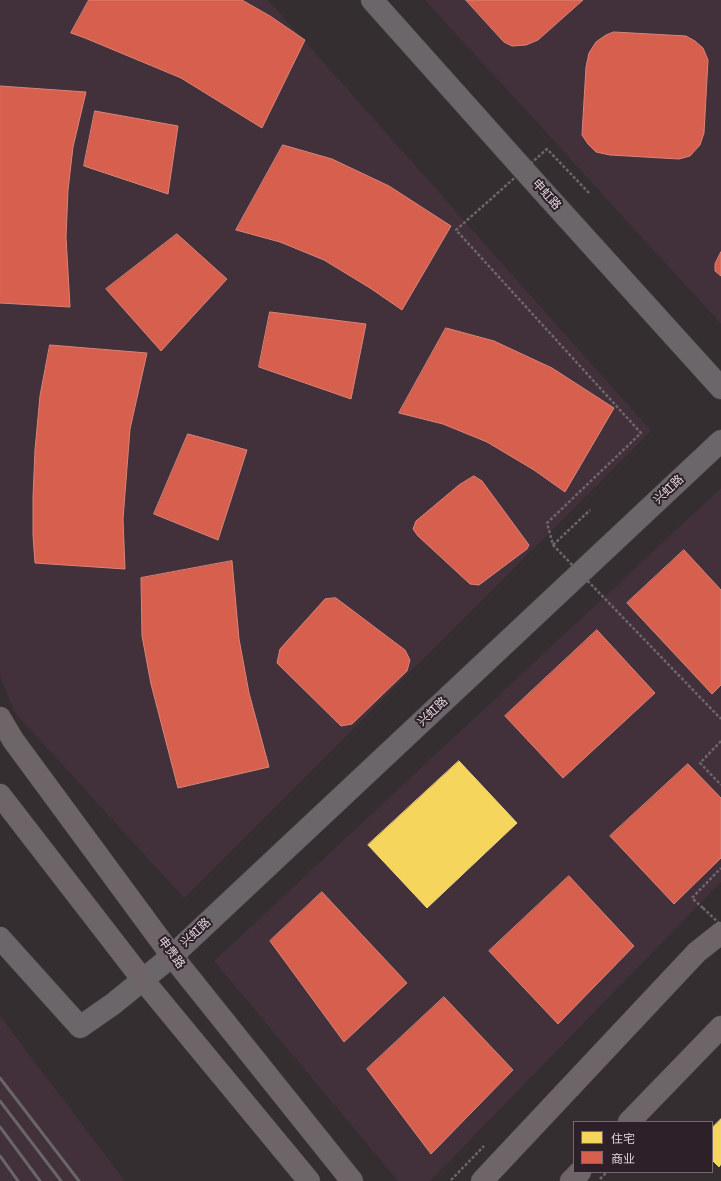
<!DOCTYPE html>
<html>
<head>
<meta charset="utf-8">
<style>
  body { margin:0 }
  #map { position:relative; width:721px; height:1181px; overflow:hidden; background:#342e31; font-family:"DejaVu Sans","Noto Sans SC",sans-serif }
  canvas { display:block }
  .legend { position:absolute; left:573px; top:1121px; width:140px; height:52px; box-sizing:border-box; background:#2e2028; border:1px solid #756970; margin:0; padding:5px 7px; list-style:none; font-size:12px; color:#e0d7dc }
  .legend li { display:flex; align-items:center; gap:8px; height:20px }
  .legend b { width:20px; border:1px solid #756970 }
</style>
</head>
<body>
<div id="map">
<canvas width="721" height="1181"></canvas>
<ul class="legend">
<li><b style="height:11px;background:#f6d55c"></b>住宅</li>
<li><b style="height:11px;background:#d6604d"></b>商业</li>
</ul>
</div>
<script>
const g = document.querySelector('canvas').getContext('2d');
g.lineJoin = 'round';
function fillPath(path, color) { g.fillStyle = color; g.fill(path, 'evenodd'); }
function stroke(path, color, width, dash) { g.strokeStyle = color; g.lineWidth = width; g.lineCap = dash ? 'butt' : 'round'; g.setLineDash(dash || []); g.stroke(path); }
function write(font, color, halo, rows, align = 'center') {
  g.font = font + ' "DejaVu Sans","Noto Sans SC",sans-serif'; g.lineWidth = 4; g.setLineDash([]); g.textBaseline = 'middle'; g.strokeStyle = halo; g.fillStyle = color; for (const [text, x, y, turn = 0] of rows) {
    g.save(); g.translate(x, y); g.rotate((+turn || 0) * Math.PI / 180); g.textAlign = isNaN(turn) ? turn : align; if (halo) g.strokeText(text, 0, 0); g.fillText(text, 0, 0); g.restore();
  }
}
fillPath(new Path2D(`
  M0,0h268l383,431 -467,467 -169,-185 -15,-37z
  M425,0h296v324z
  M721,488v394l-291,299h-32l-184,-220z
  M0,1016l125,165h-125z`), '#42303b');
const homes = new Path2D(`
  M459,761l58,62 -90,85 -59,-63z
  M721,1119v45l-2,3 -7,-7v-32z`);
fillPath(homes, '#f6d55c');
stroke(homes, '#efd682', 1);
const shops = new Path2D(`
  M89,0h153l28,16 35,24 -43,88 -81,-50 -96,-40 -14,-5z
  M466,0h117l-45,40 -12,5 -14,1 -8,-4z
  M614,32l72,4 9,5 8,7 5,12 -4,73 -4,12 -10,11 -11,3 -69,-4 -14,-3 -8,-8 -6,-9 4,-68 3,-14 7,-11 10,-7z
  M0,86l86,6 -13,55 -5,43 -2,47 4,70 -70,-4z
  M95,111l83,15 -10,68 -84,-28z
  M283,145l49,14 57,27 62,40 -49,84 -32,-22 -46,-28 -44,-18 -44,-12z
  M177,234l50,45 -66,72 -55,-62z
  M721,252v24l-6,-5v-7z
  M270,312l96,12 -15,75 -92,-32z
  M446,328l48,13 58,27 62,40 -49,84 -31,-22 -47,-28 -44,-18 -44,-11z
  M50,345l97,8 -17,76 -7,90 2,50 -90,-6 -2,-28v-38l2,-47 5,-54z
  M188,434l59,16 -29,90 -64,-26z
  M474,476l8,5 47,64 -2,4 -48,36 -9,-1 -52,-48 -5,-7 3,-8 43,-36z
  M684,550l37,40v95l-9,9 -85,-91z
  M232,561l7,78 10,54 20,74 -91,21 -27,-104 -9,-48 -1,-58z
  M336,598l69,52 5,10 -3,11 -55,53 -11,2 -64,-63 3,-14 45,-50z
  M597,630l58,63 -92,85 -58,-62z
  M688,764l33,34v60l-47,46 -64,-68z
  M569,876l65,70 -76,78 -69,-73z
  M322,892l85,91 -63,59 -74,-101z
  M444,997l69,73 -82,84 -64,-85z`);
fillPath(shops, '#d6604d');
stroke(shops, '#d98478', 1);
const minor = new Path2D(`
  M372,0l168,188 181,200
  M0,938l80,89 33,-23 59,-48 549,-515`);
const major = new Path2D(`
  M0,718l13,22 159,216 180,225
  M0,795l143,185 166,201
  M629,1122l92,-95
  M482,1181l215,-229 24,-19
  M571,1181l9,-9`);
stroke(minor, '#4f494c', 23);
stroke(major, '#4f494c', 23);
stroke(new Path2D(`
  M553,545l37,-35
  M721,741l-21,22 21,22
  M703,908l-11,-10 29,-30
  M600,1179l7,-7
  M451,1180l33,-34`), '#6c676a', 2.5, [3, 2]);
stroke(minor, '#6b6669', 22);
stroke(major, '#6e6569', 22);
stroke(new Path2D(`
  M0,1078l79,103
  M0,1101l61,80
  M0,1127l40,54
  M0,1156l18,25`), '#6a6567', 3);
stroke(new Path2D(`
  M589,193l-42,-44 -91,81 185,203 -94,90 6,22 168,174
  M703,908l18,17`), '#6c676a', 2.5, [3, 2]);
write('12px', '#e0d7dc', '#2e2028', [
  ["申虹路",546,195,48],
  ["兴虹路",669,490,-43],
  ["兴虹路",433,712,-43],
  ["兴虹路",196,933,-43],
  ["申贵路",171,953,53]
]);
</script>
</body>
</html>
